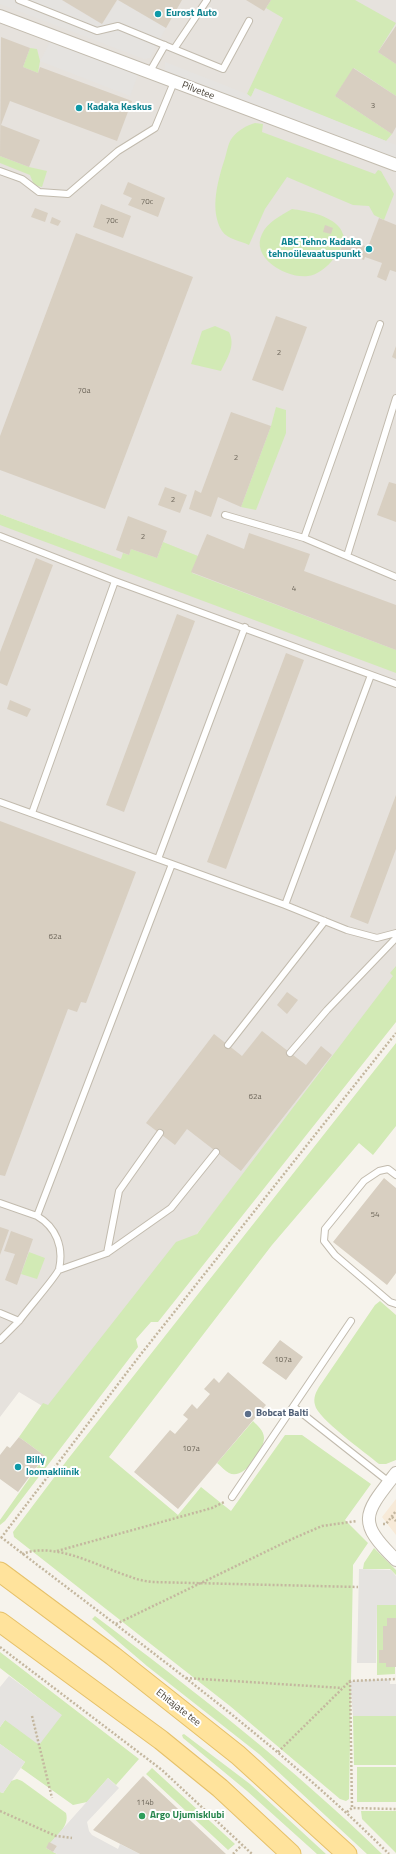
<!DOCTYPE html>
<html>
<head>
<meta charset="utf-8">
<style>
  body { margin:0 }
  canvas { display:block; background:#f6f3ec }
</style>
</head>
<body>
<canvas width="396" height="1854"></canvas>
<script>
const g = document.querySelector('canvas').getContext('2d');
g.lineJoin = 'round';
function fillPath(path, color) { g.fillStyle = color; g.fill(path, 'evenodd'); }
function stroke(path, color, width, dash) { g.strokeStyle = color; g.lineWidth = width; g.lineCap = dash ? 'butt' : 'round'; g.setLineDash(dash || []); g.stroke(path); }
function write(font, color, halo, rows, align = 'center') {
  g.font = font + ' "Titillium Web",sans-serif'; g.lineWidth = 4; g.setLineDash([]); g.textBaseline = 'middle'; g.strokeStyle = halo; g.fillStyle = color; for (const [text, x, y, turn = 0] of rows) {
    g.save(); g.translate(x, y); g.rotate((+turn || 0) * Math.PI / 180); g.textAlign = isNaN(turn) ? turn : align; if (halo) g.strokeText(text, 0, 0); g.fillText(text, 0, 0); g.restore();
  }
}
fillPath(new Path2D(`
  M396,1499v36l-14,-18z`), '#f7ead8');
fillPath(new Path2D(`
  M0,0h396v977l-149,194 -193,242 -35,-21 -19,25v-902l160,59 -160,-60z`), '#e6e2dd');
fillPath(new Path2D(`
  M271,0h84l41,23 -18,29 18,12v32l-42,-28 -19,28 57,38 -6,7 -131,-52 -4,8 -4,-3 36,-76 -17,-10z
  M30,48l7,1 3,12 -2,12 -15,-6z
  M255,123l8,1 -1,8 113,42 3,-4 3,1 13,23 -10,26 -10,-5 -5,-9 -16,-1 -66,-28 -22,32 -16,36c-8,-4 -22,-6 -27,-14 -13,-21 -4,-51 3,-73 2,-6 3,-15 7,-20 5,-7 15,-13 23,-15z
  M0,156l29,11 18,4 -5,16 -8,-2 -4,-10 -30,-12z
  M292,209c15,2 37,6 47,18 3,3 4,8 6,12 -5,14 -20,35 -37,37 -21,3 -58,-18 -46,-42 5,-12 20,-19 30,-25z
  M215,326l14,6c7,14 -2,26 -8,39l-30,-7 11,-33z
  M276,407l10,3v23l-30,77 -15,-3 30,-81z
  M0,514l121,45 2,-6 6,2 2,-6 26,9 6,-16 35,14 -6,17 204,77v23l-396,-148z
  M396,966v56l-238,300h-7l-15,17 2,8 -133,174 -5,4v-5l45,-64 -26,-19 24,-34 5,2 128,-163 21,-8 196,-258 -3,-3z
  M396,1043v83l-23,29 -14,-12 -87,102 -163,212 69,58 23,-28 30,24 54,-76h17l69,49 -26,36 23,23 -15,22 -4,234 -3,2 -6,-2 -110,-93 -216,-169 -1,-5 55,-73z
  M29,1252l16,6 -8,21 -16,-5z
  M380,1301l16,14v145l-10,4h-7c-13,-11 -62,-46 -64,-59 -2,-7 1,-13 4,-18l56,-82z
  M253,1421c5,5 11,10 11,17 0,13 -21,43 -35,35 -4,-2 -8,-7 -12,-10z
  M374,1548l22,22v5l-6,-6h-27l1,-6z
  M377,1605h19v13h-9v8h-4v24h-4v13h7v4h9v7l-18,1z
  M95,1616c99,75 198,151 287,238h-15l-108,-100 -112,-88 -55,-47z
  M0,1652l139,107 -23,26 -8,-7 -21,24 -14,3 -52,-37 4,-6 -25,-18v-17l5,-7 56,-5 -61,-47z
  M353,1716h43v49h-42z
  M184,1734l66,50 76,70h-9l-70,-63 -64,-53 -1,-3z
  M357,1767h39v35h-39z
  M152,1768l83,76 -7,6 -82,-76z
  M17,1779l5,2 44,32c4,14 -11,24 -20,35l11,6h-57v-62l3,1 8,-12z
  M361,1811h35v42l-34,-34z`), '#d2eab5');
fillPath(new Path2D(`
  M0,0h62l40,24 16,-24 48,28 -16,30 -6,1 -144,-55z
  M53,36l87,33 -10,27 -90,-35z
  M165,62l82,32 4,3 4,-9 141,57v20l-232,-87z
  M359,1569l32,1 5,6v29h-19l-1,58h-19z
  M9,1676l53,39 -23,30 -34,-25 -5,7v-40z
  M390,1679v5h6v32h-43l-3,-35z
  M0,1744l25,18 -22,31 -3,-1z
  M108,1778l11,10 -32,34 2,9 3,4 26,14 2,-5 20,10h-83l-4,-2 4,-6 -7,-3z`), '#e5e3e0');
fillPath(new Path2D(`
  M62,0h55l-15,24z
  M118,0h64l-16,28z
  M246,0h25l-7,11z
  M396,26v38l-18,-12z
  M1,37l29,11 -7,19 15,6 2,-6 92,34 -15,40 -107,-40 -9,24 39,15 -11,27 -29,-11z
  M353,68l43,28v31l-4,7 -57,-38z
  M128,182l37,16 -7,19 -30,-12 4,-7 -9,-4z
  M101,204l30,12 -8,22 -30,-11z
  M35,208l13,5 -3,9 -14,-5z
  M52,217l9,4 -3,5 -8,-3z
  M379,218l17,7v47l-6,-2 -4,11 -9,-4 5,-14 -17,-6 -1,3 -24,-9 5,-12 23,8z
  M325,225l8,3 -2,6 -8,-2z
  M76,233l117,44 -88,232 -105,-39v-34z
  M276,316l31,11 -24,64 -31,-11z
  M396,346v13l-4,-2z
  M231,412l40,14 -30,81 -23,-10 -7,20 -22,-8 6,-19 6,3z
  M389,482l7,2v38l-19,-7z
  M165,487l22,8 -7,18 -22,-8z
  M128,516l39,15 -10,27 -26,-9 -2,6 -13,-5z
  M249,533l61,21 -6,17 92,34v45l-205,-78 16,-38 37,15z
  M36,558l17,7 -46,121 -7,-3v-31z
  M177,614l18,7 -71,191 -18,-7z
  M286,653l18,7 -78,209 -19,-7z
  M10,700l21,9 -4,8 -20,-8z
  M396,795v54l-28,75 -18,-7z
  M0,821l136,51 -50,131 -5,-1 -4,10 -9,-3 -63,167 -5,-1z
  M287,992l11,8 -11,14 -10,-9z
  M262,1031l44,34 15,-19 11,9 -91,116 -54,-42 -12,16 -29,-22 68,-89 28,22z
  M384,1178l12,10v85l-9,12 -54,-43z
  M0,1227l9,3 -9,25z
  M11,1231l22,8 -16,46 -12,-5 10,-26 -11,-3z
  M280,1340l23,17 -17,23 -24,-17z
  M228,1372l38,33 -88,104 -44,-37 36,-42 5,4 13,-15 -5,-4 9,-11 5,5 13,-15 -6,-5 10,-11 5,5z
  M19,1437l26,19 -27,36 -18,-13v-24l7,-9 3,2z
  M387,1618h9v49h-10v-4h-7v-13h4v-24h4z
  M143,1776l83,78h-86l-47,-24z
  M49,1842l8,4 -4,6 -7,-4z`), '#d8cfc1');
const service = new Path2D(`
  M19,0l78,31 21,-5 56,23 33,-49
  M174,49l49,20 26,-48
  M149,73l16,-28
  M0,171l22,8 17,13 29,2 50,-43 37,-23 19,-46
  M225,515l79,23 92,39
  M0,536l115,45 281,103
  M304,538l76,-214
  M347,556l49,-158
  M0,802l172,62 -135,352 -37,-13
  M32,813l83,-232
  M158,859l87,-232
  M172,864l113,41 62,25 30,8 19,-5
  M285,905l86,-230
  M228,1045l97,-124
  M290,1053l37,-43 69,-72
  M396,1175l-8,-6 -9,2 -15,10 -39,48 -1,12 11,14 55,47 6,2
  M107,1253l12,-62 41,-58
  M59,1270l48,-17 64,-45 45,-56
  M0,1313l19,8c6,-9 38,-45 40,-52 5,-22 -3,-42 -22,-53
  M0,1340l19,-19
  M294,1407l95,75
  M232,1497l119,-176`);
const minor = new Path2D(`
  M0,16l396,149
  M396,1473c-32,41 -40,48 0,87`);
const primary = new Path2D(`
  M0,1572l113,84 125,99 109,99
  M0,1622l161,118 59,48 71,66`);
stroke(service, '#c2bbae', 8);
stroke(minor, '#c2bbae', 14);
stroke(primary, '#e6c16a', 21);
stroke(new Path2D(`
  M392,1517l4,4
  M383,1524h3l10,-13
  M1,1537c132,102 270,199 388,317
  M1,1538l140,-184 255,-321
  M57,1551l155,-43 12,-6
  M22,1554c34,-13 77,13 109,23 7,3 14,4 21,5l206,5
  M116,1624l176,-85 30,-13 35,-5
  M0,1647l162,123 90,84
  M186,1678l156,10
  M350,1681l2,127
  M32,1716l20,82
  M278,1752l72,-71 46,-2
  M0,1811l56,25 16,2
  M347,1812l5,-4 44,1
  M233,1854l9,-9`), '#c4b79f', 2.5, [2, 2]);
stroke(service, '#fff', 6);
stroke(minor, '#fff', 12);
stroke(primary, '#ffe39c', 19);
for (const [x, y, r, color] of [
  [158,14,4,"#0f9aa8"],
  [79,108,4,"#0f9aa8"],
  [369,249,4,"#0f9aa8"],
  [248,1414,4,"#5c6f8a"],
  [18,1467,4,"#0f9aa8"],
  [142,1816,4,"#2e9e5b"]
]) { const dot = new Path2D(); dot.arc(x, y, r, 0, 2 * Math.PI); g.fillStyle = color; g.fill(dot); stroke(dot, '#fff', 1.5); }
write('8px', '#6e675b', null, [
  ["3",373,106],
  ["70c",147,202],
  ["70c",112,221],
  ["2",279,353],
  ["70a",84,391],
  ["2",236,458],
  ["2",173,500],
  ["2",143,537],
  ["4",294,589],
  ["62a",55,937],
  ["62a",255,1097],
  ["54",375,1215],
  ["107a",283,1360],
  ["107a",191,1449],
  ["114b",145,1803]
]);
write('bold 10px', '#0d838f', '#fff', [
  ["Eurost Auto",166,14],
  ["Kadaka Keskus",87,108],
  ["ABC Tehno Kadaka",361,243,"right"],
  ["tehnoülevaatuspunkt",361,255,"right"],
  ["Billy",26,1461],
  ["loomakliinik",26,1473]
], 'left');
write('10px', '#4b4439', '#fff', [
  ["Pilvetee",198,91,21],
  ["Ehitajate tee",178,1708,38]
]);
write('bold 10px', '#4e5e75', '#fff', [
  ["Bobcat Balti",256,1414]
], 'left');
write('bold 10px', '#27864d', '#fff', [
  ["Argo Ujumisklubi",150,1816]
], 'left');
</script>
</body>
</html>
